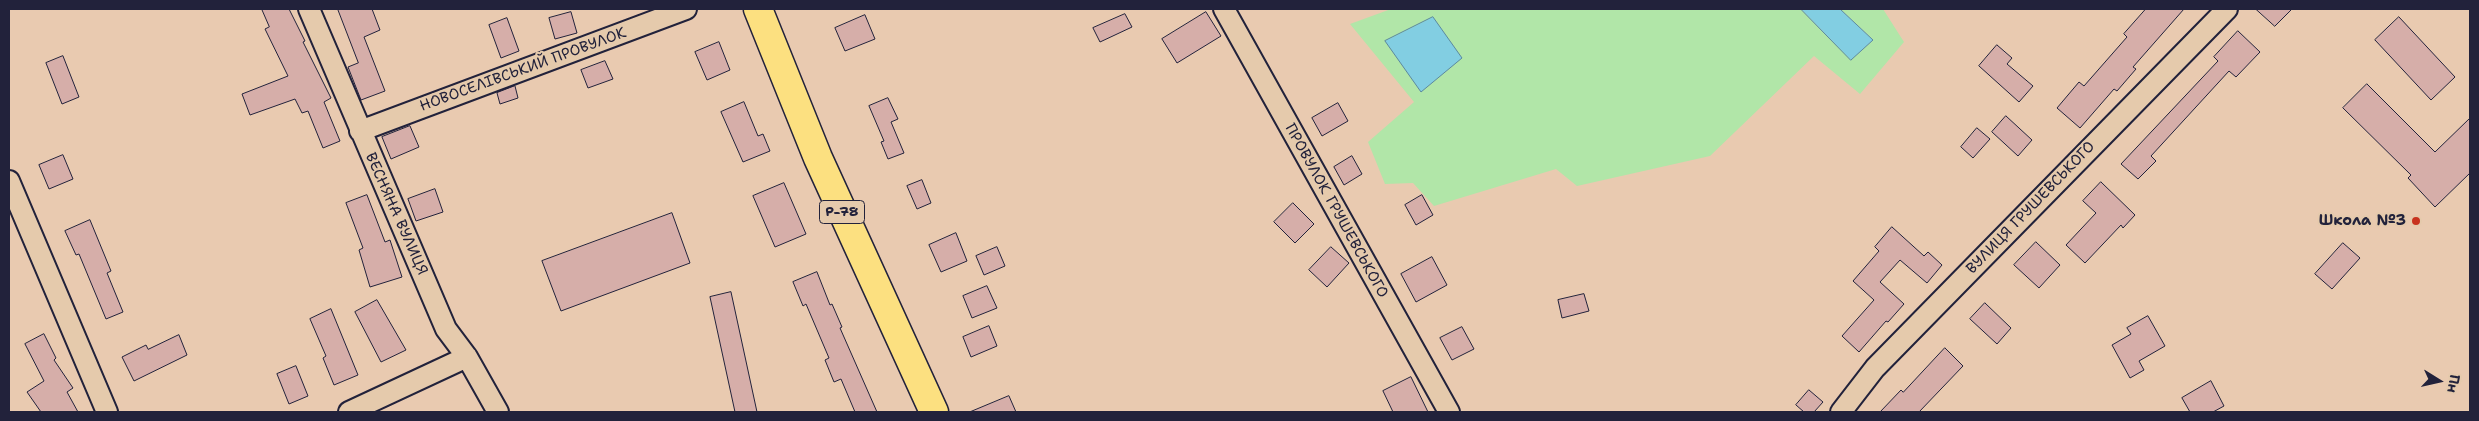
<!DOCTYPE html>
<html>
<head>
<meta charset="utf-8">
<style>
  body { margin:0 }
  #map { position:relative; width:2479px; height:421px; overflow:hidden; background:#e9cab0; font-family:"Shantell Sans",sans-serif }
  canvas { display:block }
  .frame { position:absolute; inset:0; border:10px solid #22223b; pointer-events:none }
  .north { position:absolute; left:2414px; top:356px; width:50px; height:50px; -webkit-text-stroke:4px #e5caac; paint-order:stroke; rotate:100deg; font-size:14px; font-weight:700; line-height:20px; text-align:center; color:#22223b }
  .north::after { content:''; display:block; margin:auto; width:18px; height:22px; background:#22223b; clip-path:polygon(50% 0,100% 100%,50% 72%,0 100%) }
</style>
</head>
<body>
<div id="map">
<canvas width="2479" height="421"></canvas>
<div class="frame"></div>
<div class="north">Пн</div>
</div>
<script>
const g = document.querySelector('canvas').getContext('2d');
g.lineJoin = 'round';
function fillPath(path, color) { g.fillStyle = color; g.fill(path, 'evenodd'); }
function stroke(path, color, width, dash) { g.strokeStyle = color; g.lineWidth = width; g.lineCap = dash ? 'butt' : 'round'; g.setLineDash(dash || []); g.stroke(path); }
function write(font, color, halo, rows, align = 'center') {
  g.font = font + ' "Shantell Sans",sans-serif'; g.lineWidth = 4; g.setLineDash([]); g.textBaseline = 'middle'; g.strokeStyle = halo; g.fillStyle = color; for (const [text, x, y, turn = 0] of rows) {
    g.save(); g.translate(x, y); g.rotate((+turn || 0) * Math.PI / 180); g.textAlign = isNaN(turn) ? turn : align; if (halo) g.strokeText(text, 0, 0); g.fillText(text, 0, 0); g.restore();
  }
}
fillPath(new Path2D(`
  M1391,9h410l50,50 22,-19 -33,-31h43l21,33 -44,52 -46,-38 -104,100 -133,30 -21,-17 -122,37 -21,-23 -28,1 -17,-42 46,-40 -64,-78z`), '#b1e6a8');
const water = new Path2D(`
  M1801,9h39l33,31 -22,20z
  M1433,17l29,41 -41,34 -36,-51z`);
fillPath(water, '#82cee2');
stroke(water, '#5c899f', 1);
const building = new Path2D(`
  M262,9h27l16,32 -2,1 28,56 -7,4 16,39 -17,7 -15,-37 -6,2 -7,-14 -45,16 -8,-21 46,-18 -23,-47 4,-2z
  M338,9h34l8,21 -16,7 21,54 -24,9 -13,-33 10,-4z
  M2146,9h38l-51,58 3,2 -19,22 -3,-2 -34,39 -23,-20 22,-26 5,4 43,-49 -3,-3z
  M2256,9h36l-17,17z
  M571,12l6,21 -22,6 -6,-21z
  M1206,12l15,24 -44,27 -15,-24z
  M1125,14l7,13 -32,15 -7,-14z
  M865,15l10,24 -30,12 -10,-23z
  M2399,17l56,60 -24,23 -56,-60z
  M507,18l12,33 -18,7 -12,-33z
  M2238,31l22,21 -24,25 -7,-6 -78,85 5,5 -18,18 -17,-15 97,-103 -4,-4z
  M719,42l11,28 -23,10 -12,-28z
  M1997,45l15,13 -5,6 26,22 -14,16 -40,-36z
  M63,56l16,41 -17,7 -16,-41z
  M605,61l8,18 -25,9 -7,-18z
  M2367,84l68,68 35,-34v55l-35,34 -27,-29 3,-3 -68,-67z
  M515,86l3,12 -18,6 -3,-11z
  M888,98l10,21 -7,3 13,31 -16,6 -7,-17 3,-1 -15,-35z
  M744,102l14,34 5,-2 7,17 -27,11 -22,-50z
  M1338,103l10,18 -26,15 -10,-18z
  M2006,116l26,24 -14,16 -26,-24z
  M410,126l9,21 -28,12 -9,-22z
  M1977,128l13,11 -17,19 -12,-11z
  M63,155l10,24 -24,10 -10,-24z
  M1352,156l10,18 -18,11 -10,-18z
  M922,180l9,23 -14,6 -10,-23z
  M2101,182l34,33 -12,13 -2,-3 -36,38 -19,-18 30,-32 -13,-12z
  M784,183l22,51 -31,13 -22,-51z
  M435,189l8,23 -27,9 -8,-22z
  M367,195l18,47 5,-2 12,37 -32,10 -11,-37 4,-2 -17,-45z
  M1422,195l11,20 -17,10 -11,-20z
  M1293,203l21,21 -19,19 -21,-21z
  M672,213l18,50 -129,48 -19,-50z
  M90,220l21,51 -4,2 16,39 -17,7 -27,-65 -3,1 -11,-24z
  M1892,227l32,29 4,-4 14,13 -15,18 -27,-23 -20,22 24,22 -16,18 -2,-1 -27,31 -17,-16 32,-36 -21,-19 26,-30 -4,-4z
  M956,233l11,28 -26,11 -12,-27z
  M2036,242l24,23 -21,23 -25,-23z
  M2343,243l17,15 -28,31 -17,-15z
  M997,247l8,19 -21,9 -8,-19z
  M1331,247l18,16 -22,24 -18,-17z
  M1432,257l15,28 -31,17 -15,-28z
  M817,272l13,33 2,-1 10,23 -2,1 37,84h-22l-14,-33 -7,3 -9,-22 4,-2 -23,-54 -3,2 -10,-24z
  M987,286l10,22 -25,10 -9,-22z
  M731,292l26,120h-22l-25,-115z
  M1584,294l5,17 -27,7 -4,-18z
  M377,300l29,50 -25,12 -26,-50z
  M1985,303l26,25 -14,16 -27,-25z
  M331,309l27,66 -24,10 -11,-27 3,-2 -16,-37z
  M2148,316l17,30 -26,15 5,9 -14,8 -18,-33 19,-11 -4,-6z
  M989,326l8,20 -26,11 -8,-20z
  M1462,327l12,22 -22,11 -12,-22z
  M44,334l12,24 -2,2 19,28 -6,4 11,20h-37l-14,-20 17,-11 -19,-37z
  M179,335l8,20 -53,26 -12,-24 24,-12 2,4z
  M1945,348l18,18 -44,46h-39l21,-22 2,2z
  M296,366l12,30 -19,8 -12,-30z
  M1411,377l17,35h-35l-10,-21z
  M2211,381l13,25 -11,6h-23l-8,-14z
  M1809,390l14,12 -9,10h-10l-8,-7z
  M1009,396l7,16h-46z`);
fillPath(building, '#d6aea9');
stroke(building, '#22223b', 1);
const minor = new Path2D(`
  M309,9l137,320 21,28 31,55
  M1224,9l225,403
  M360,131l326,-122
  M9,181l98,231
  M349,412l118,-55
  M1841,412l34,-44 352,-359`);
const primary = new Path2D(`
  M758,9l60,149 116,254`);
stroke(minor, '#22223b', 24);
stroke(primary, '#22223b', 31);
stroke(minor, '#e5caac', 20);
stroke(primary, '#fce080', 28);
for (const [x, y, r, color] of [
  [2416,221,5,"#c8321e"]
]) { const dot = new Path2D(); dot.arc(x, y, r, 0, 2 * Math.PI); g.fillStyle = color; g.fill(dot); stroke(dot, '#e5caac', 2); }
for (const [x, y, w] of [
  [842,212,45]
]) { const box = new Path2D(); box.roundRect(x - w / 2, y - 11.5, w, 23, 4); g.fillStyle = '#e5caac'; g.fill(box); stroke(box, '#22223b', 1); }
write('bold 14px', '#22223b', null, [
  ["Р-78",842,212]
]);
write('15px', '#22223b', '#e5caac', [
  ["НОВОСЕЛІВСЬКИЙ ПРОВУЛОК",523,70,-20],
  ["ВУЛИЦЯ ГРУШЕВСЬКОГО",2031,208,-46],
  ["ПРОВУЛОК ГРУШЕВСЬКОГО",1336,211,61],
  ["ВЕСНЯНА ВУЛИЦЯ",396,214,66]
]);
write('bold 15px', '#22223b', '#e5caac', [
  ["Школа №3",2406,221]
], 'right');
</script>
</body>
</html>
